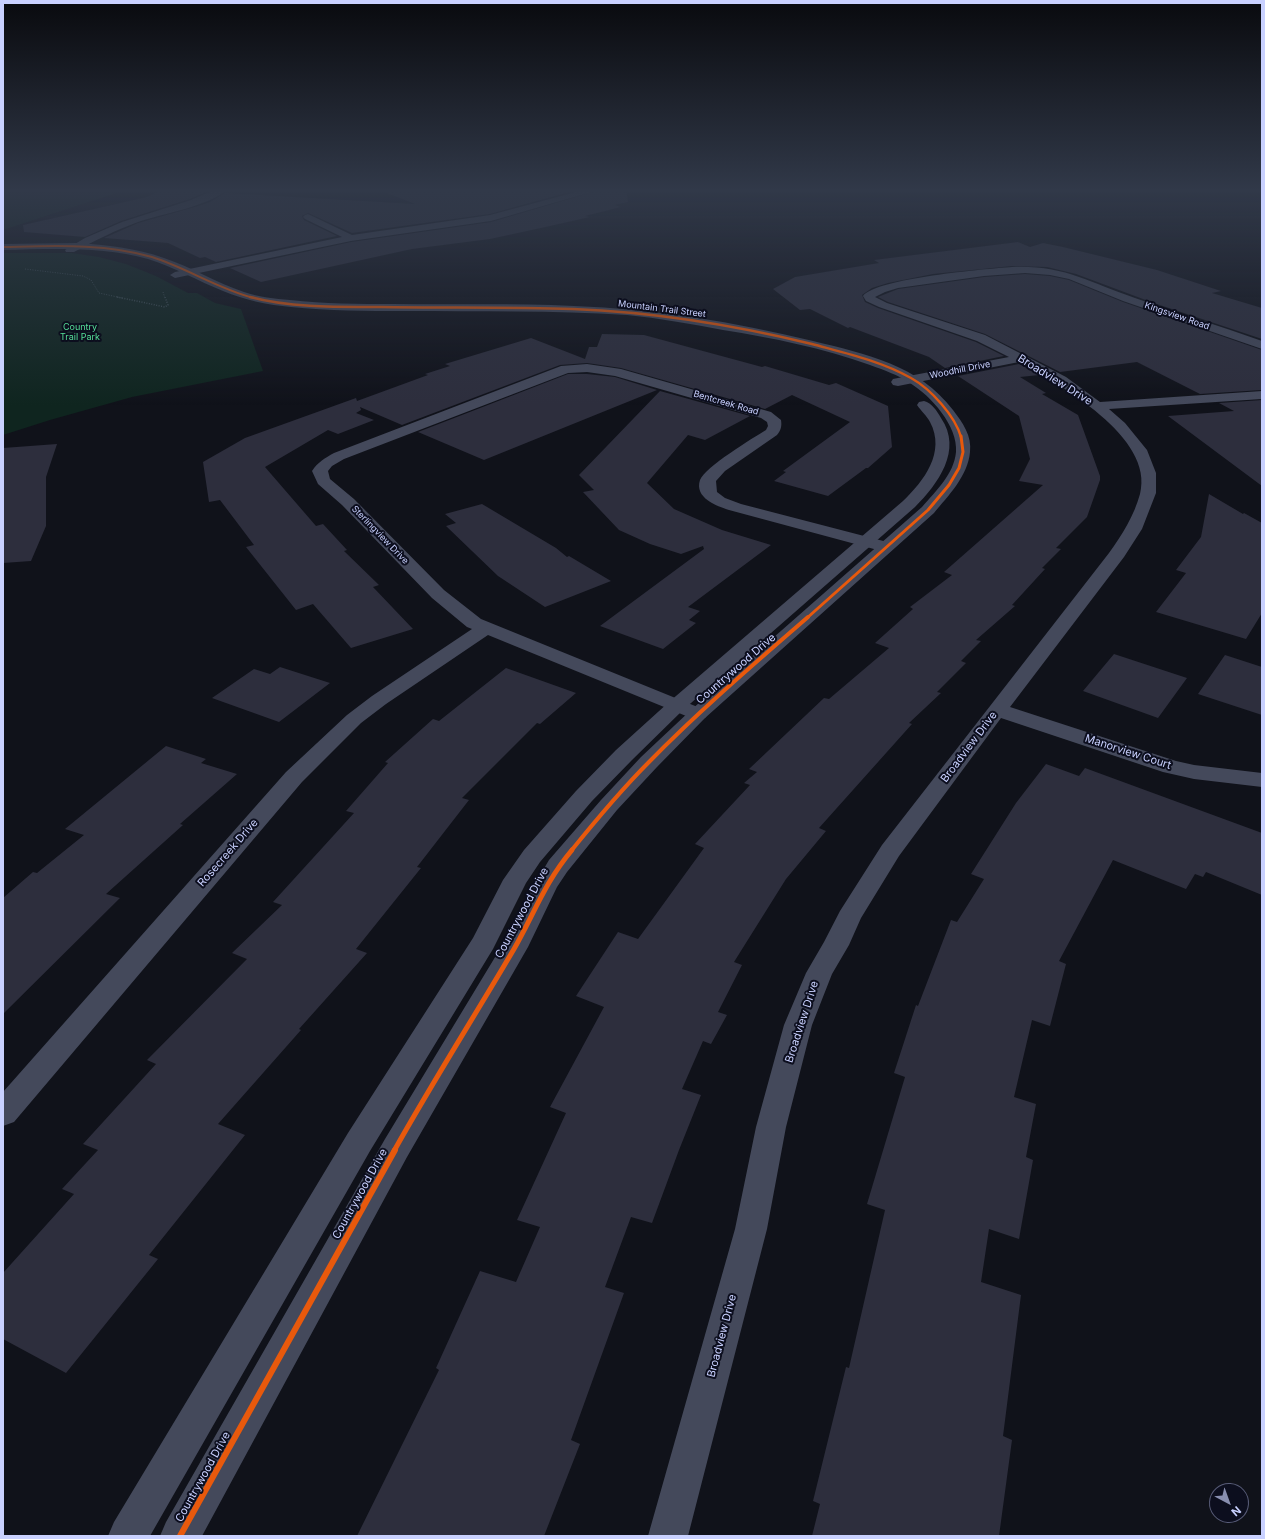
<!DOCTYPE html>
<html>
<head>
<meta charset="utf-8">
<style>
  body { margin:0 }
  #map { position:relative; width:1265px; height:1539px; overflow:hidden; background:#10121a; font-family:Inter,sans-serif }
  canvas { display:block }
  .frame { position:absolute; inset:0; border:4px solid #c9d1ff; pointer-events:none }
  .north { position:absolute; left:1209px; top:1483px; width:40px; height:40px; box-sizing:border-box; background:#0c0e1e; border:1px solid #585c78; border-radius:50%; rotate:139deg; font-size:11px; font-weight:700; line-height:16px; text-align:center; color:#c9d1ff }
  .north::after { content:''; display:block; margin:auto; width:14px; height:18px; background:#888eaf; clip-path:polygon(50% 0,100% 100%,50% 72%,0 100%) }
</style>
</head>
<body>
<div id="map">
<canvas width="1265" height="1539"></canvas>
<div class="frame"></div>
<div class="north">N</div>
</div>
<script>
const g = document.querySelector('canvas').getContext('2d');
g.lineJoin = 'round';
function fillPath(path, color) { g.fillStyle = color; g.fill(path, 'evenodd'); }
function stroke(path, color, width, dash) { g.strokeStyle = color; g.lineWidth = width; g.lineCap = dash ? 'butt' : 'round'; g.setLineDash(dash || []); g.stroke(path); }
function write(font, color, halo, rows, align = 'center') {
  g.font = font + ' Inter,sans-serif'; g.lineWidth = 4; g.setLineDash([]); g.textBaseline = 'middle'; g.strokeStyle = halo; g.fillStyle = color; for (const [text, x, y, turn = 0] of rows) {
    g.save(); g.translate(x, y); g.rotate((+turn || 0) * Math.PI / 180); g.textAlign = isNaN(turn) ? turn : align; if (halo) g.strokeText(text, 0, 0); g.fillText(text, 0, 0); g.restore();
  }
}
fillPath(new Path2D(`
  M3,189h126l-126,41z
  M3,253h69l27,4 27,7 30,12 32,17h9l18,10 26,6 22,62 -131,26 -82,23 -47,15z`), '#0f251f');
fillPath(new Path2D(`
  M164,189l42,3 -16,7 -69,22 -36,16 -61,-5 -1,-7 124,-28z
  M383,189h197l-90,25 -138,19 -44,-20 -6,3 2,4 33,16 -121,26 -11,-5 -5,1 -32,-15 -64,-5 34,-15 60,-17 12,-4 15,-9 190,11 -33,-13z
  M603,189h23l2,13 -13,3 6,2 -36,9 5,1 -49,11 -51,11 -78,10 -151,33 -31,-14 121,-26 140,-20z
  M1018,242l12,5 13,-4 20,4 94,23 64,21 -9,2 50,15v31l-111,-37 -75,-28 -29,-7 -35,-1 -79,8 -45,9 -16,5 -10,7 3,7 13,6 98,34 28,14 -59,12 -16,-11 -79,-30 -2,1 -38,-19 -10,1 -27,-21 22,-12 84,-14 -5,-3z
  M1025,274l25,2 19,4 54,22 139,48v40l-62,4 -63,-32 -77,10 -75,-38 -97,-32 -10,-5 20,-8 86,-12z
  M602,334l42,1 118,32 3,-1 64,19 7,-2 52,23 4,41 -24,21h-2l-38,28 -54,-15 12,-9 -3,-1 67,-49 -58,-27 -27,14 -144,-41 -34,-5 -27,2 -158,60 -42,-18 1,3 -5,3 18,7 -36,14 -10,-4 -63,37 51,59 7,-2 24,26 -3,1 35,34 -6,2 40,42 -62,19 -38,-44 -17,6 -50,-63 8,-2 -34,-45 -11,2 -6,-40 42,-24 111,-40 1,3 71,-26 -3,-1 25,-8 -5,-2 86,-26 54,21 4,-12h8z
  M1019,364l20,11 -19,2 26,16 -4,1 36,21 22,61v4l-13,37 -31,31 5,1 -19,19 3,1 -33,36 3,1 -39,34 5,1 -20,20 5,2 -29,29 4,1 -32,30 3,1 -93,104 7,3 -40,48 -52,83 8,3 -24,47 9,3 -16,29 -8,-3 -21,48 19,6 -22,55 -27,73 -21,-6 -26,70 19,6 -53,147 9,4 -36,92h-187l82,-166 -3,-2 44,-97 36,11 24,-55 -23,-7 49,-107 -16,-6 54,-100 -28,-11 42,-64 20,7 66,-91 -9,-4 55,-59 -6,-2 13,-11 -8,-3 75,-71 5,1 60,-51 -14,-5 38,-34 -3,-2 42,-32 -8,-3 99,-87 -24,-4 11,-22 -11,-43 -61,-40z
  M568,374h19l28,3 42,13 -173,70 -66,-28z
  M660,391l90,25 -45,24 -17,-5 -41,48 27,26 48,21 49,15 -83,62 12,4 -11,9 7,3 -33,26 -63,-23 104,-77 -1,-3 -22,8 -31,-10 -31,-14 -36,-38 11,-2 -15,-15z
  M1262,400v86l-94,-70 66,-5 -15,-8z
  M57,444l-11,33v49l-15,35 -28,2v-115z
  M1209,494l34,20 1,-1 18,10v90l-16,26 -90,-27 30,-39 -10,-3 25,-33z
  M482,504l74,44 11,9 2,-1 42,25 -66,26 -47,-31 -52,-50 10,-3 -11,-9z
  M1114,654l73,24 -29,40 -75,-27z
  M1225,655l37,12v48l-64,-21z
  M280,667l50,16 -51,39 -67,-24 42,-29 16,5z
  M506,668l70,25 -36,31 -3,-1 -75,75 7,2 -52,67 4,1 -65,81 11,4 -68,76 2,1 -83,94 27,11 -96,120 9,4 -92,114 -63,-34v-66l71,-79 -12,-5 36,-39 -15,-6 73,-80 -9,-4 100,-101 -15,-6 50,-48 -9,-3 81,-89 -8,-2 42,-48 -3,-1 48,-43 6,2z
  M166,746l40,13 -5,4 36,11 -57,50 3,1 -77,69 14,4 -117,116v-116l30,-26 4,1 47,-38 -19,-6z
  M1046,764l33,12 6,-8 177,65v62l-56,-23 -3,5 -8,-3 -9,15 -73,-29 -54,101 7,3 -16,62 -18,-6 -18,77 22,7 -10,53 7,3 -14,79 -30,-10 -8,53 40,13 -18,141 9,4 -13,96h-187l8,-32 -7,-3 33,-134 3,1 36,-158 -18,-6 38,-127 -11,-4 22,-68 2,1 33,-86 6,2 27,-43 -13,-5 45,-71z`), '#2d2e3d');
stroke(new Path2D(`
  M25,269l58,7 8,4 8,13 23,5
  M163,292l2,6`), '#43565b', 1, [1, 1.5]);
stroke(new Path2D(`
  M117,297l48,10 3,-2 -3,-8`), '#43565b', 1.5, [1, 1.5]);
fillPath(new Path2D(`
  M216,189h11c-16,17 -66,25 -89,33 -22,8 -44,19 -64,30h-8l-1,-2 20,-12 37,-16 69,-22z
  M587,189h15l-111,32 -140,20 -176,37 -5,-3 5,-3 167,-35 -37,-18 -2,-2 2,-2 3,-1 44,21 138,-20z
  M1256,189h6v4z
  M1012,267c52,-2 76,15 123,31 42,15 85,28 127,43v8l-139,-48 -54,-22 -19,-4 -25,-2 -41,3 -86,12 -13,4 -10,5 12,6 98,32 81,42 34,25 162,-11v8l-153,10 16,14 22,27 9,23v20l-14,36 -18,28 -114,150 166,54 18,4 68,8v14l-68,-8 -31,-7 -162,-54 -102,138 -38,62 -12,27 -17,29 -20,51 -26,102 -19,102 -79,307h-40l87,-307 21,-102 28,-102 22,-52 18,-31 16,-31 42,-66 227,-292c13,-18 25,-37 31,-59 15,-57 -81,-110 -121,-132l-121,24 -5,-1 -2,-3 2,-3 5,-1 111,-21 -32,-16 -98,-34 -13,-6 -3,-5c14,-18 123,-27 149,-29z
  M587,364l34,5 150,43 10,8c1,6 0,10 -4,15l-52,36 -9,10 1,11 8,6 16,6 150,39 2,4 -2,4 -6,1 -156,-42c-12,-4 -35,-12 -29,-30 5,-13 53,-42 66,-50l2,-4 -1,-4 -6,-4 -146,-42 -28,-4 -19,1 -224,86 -12,7 -4,5 2,8 24,20 90,91 37,29 224,91 3,4 -3,4 -7,2 -7,-2 -203,-83 -102,69 -25,19 -59,59 -288,340 -11,4v-34l283,-320 61,-57 25,-19 100,-67 -5,-2 -35,-29 -90,-93 -24,-21 -6,-13c6,-9 13,-13 22,-18l227,-87z`), '#44495b');
fillPath(new Path2D(`
  M77,243c30,2 59,5 87,15 27,9 53,25 80,34 15,5 31,7 46,8 34,4 69,4 103,4 60,1 121,-1 181,2 80,3 161,16 239,35 53,13 106,24 140,69 10,13 19,26 17,42 -2,24 -22,44 -36,61l-229,205 -48,49 -40,43 -50,62 -10,15 -29,60 -121,210 -205,379h-42l6,-14 219,-383 118,-195 30,-57 16,-27 52,-60 40,-43 50,-47 231,-203c14,-16 32,-33 34,-55 2,-26 -25,-56 -46,-69 -12,-8 -26,-13 -40,-18 -47,-17 -97,-27 -147,-35 -32,-6 -64,-12 -96,-15 -74,-5 -148,-3 -222,-4 -38,0 -76,0 -114,-4 -23,-2 -46,-7 -68,-16 -25,-10 -49,-24 -75,-32 -46,-13 -97,-10 -145,-9v-6z
  M924,401c8,2 13,10 17,17 22,32 -3,66 -26,89l-232,203 -51,50 -40,41 -52,61 -14,21 -33,66 -123,202 -220,385h-42l6,-14 234,-389 125,-195 30,-58 21,-30 52,-59 40,-41 53,-48 234,-201c21,-20 43,-49 27,-79 -3,-6 -9,-11 -13,-17l2,-3z`), '#44495b');
stroke(new Path2D(`
  M3,247c49,-1 101,-4 149,10 35,11 66,32 102,41`), '#e8590c', 2);
stroke(new Path2D(`
  M250,297c42,11 87,10 131,10 64,1 128,0 192,2 80,3 161,16 239,35 33,9 69,17 99,34 20,11 44,38 50,59`), '#e8590c', 2.5);
stroke(new Path2D(`
  M807,618l121,-108 21,-25 10,-17 4,-16 -2,-16`), '#e8590c', 3);
stroke(new Path2D(`
  M571,851c25,-31 50,-61 78,-89 50,-51 105,-98 159,-145`), '#e8590c', 4);
stroke(new Path2D(`
  M394,1151c38,-68 80,-134 120,-202 20,-35 31,-67 58,-99`), '#e8590c', 5);
stroke(new Path2D(`
  M180,1536l215,-386`), '#e8590c', 6);
const sky = g.createLinearGradient(0, 0, 0, 405);
sky.addColorStop(0, '#090a0e');
sky.addColorStop(0.47, '#313949');
sky.addColorStop(1, '#31394900');
g.fillStyle = sky;
g.fillRect(0, 0, 1265, 405);
write('9px', '#c9d1ff', '#0c0e1e', [
  ["Mountain Trail Street",662,309,7],
  ["Kingsview Road",1177,316,19],
  ["Woodhill Drive",960,370,-11],
  ["Bentcreek Road",726,403,16],
  ["Sterlingview Drive",380,535,46]
]);
write('9px', '#55df98', '#0c0e1e', [
  ["Country",80,327],
  ["Trail Park",80,337]
]);
write('11px', '#c9d1ff', '#0c0e1e', [
  ["Broadview Drive",1055,380,32],
  ["Countrywood Drive",736,669,-41],
  ["Broadview Drive",969,747,-53],
  ["Manorview Court",1128,752,18],
  ["Rosecreek Drive",228,853,-49],
  ["Countrywood Drive",522,913,-62],
  ["Broadview Drive",802,1022,-72],
  ["Countrywood Drive",360,1194,-61],
  ["Broadview Drive",722,1336,-75],
  ["Countrywood Drive",203,1477,-61]
]);
</script>
</body>
</html>
